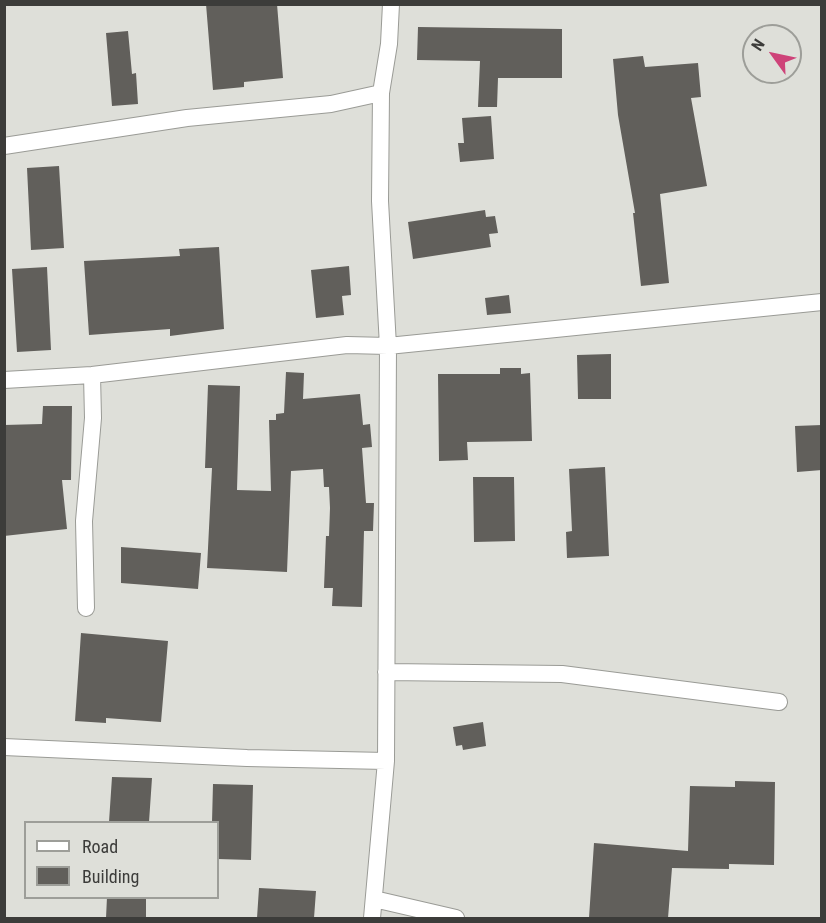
<!DOCTYPE html>
<html>
<head>
<meta charset="utf-8">
<style>
  body { margin:0 }
  #map { position:relative; width:826px; height:923px; overflow:hidden; background:#dedfd9; font-family:"Roboto Condensed",sans-serif }
  canvas { display:block }
  .frame { position:absolute; inset:0; border:6px solid #3c3c3a; pointer-events:none }
  .legend { position:absolute; left:24px; top:821px; width:195px; height:78px; box-sizing:border-box; background:#dedfd9; border:2px solid #9d9e99; margin:0; padding:8px 10px; list-style:none; font-size:18px; color:#3c3c3a }
  .legend li { display:flex; align-items:center; gap:12px; height:30px }
  .legend b { width:30px; border:2px solid #9d9e99 }
  .north { position:absolute; left:742px; top:24px; width:60px; height:60px; box-sizing:border-box; background:#dedfd9; border:2px solid #9d9e99; border-radius:50%; rotate:303deg; font-size:16px; font-weight:700; line-height:24px; text-align:center; color:#3c3c3a }
  .north::after { content:''; display:block; margin:auto; width:21px; height:27px; background:#ce4379; clip-path:polygon(50% 0,100% 100%,50% 72%,0 100%) }
</style>
</head>
<body>
<div id="map">
<canvas width="826" height="923"></canvas>
<div class="frame"></div>
<ul class="legend">
<li><b style="height:8px;background:#fff"></b>Road</li>
<li><b style="height:16px;background:#615f5b"></b>Building</li>
</ul>
<div class="north">N</div>
</div>
<script>
const g = document.querySelector('canvas').getContext('2d');
g.lineJoin = 'round';
function fillPath(path, color) { g.fillStyle = color; g.fill(path, 'evenodd'); }
function stroke(path, color, width, dash) { g.strokeStyle = color; g.lineWidth = width; g.lineCap = dash ? 'butt' : 'round'; g.setLineDash(dash || []); g.stroke(path); }
fillPath(new Path2D(`
  M206,4h71l6,74 -39,4v5l-31,3z
  M418,27l144,2v49h-64l-1,29h-19l2,-46 -63,-1z
  M128,31l4,43 4,-1 2,31 -26,2 -6,-73z
  M643,56l2,11 53,-4 3,34 -10,1 16,88 -47,8 9,89 -28,3 -8,-73h2l-17,-98 -5,-56z
  M491,116l3,43 -34,3 -2,-19h6l-2,-25z
  M59,166l5,82 -33,2 -4,-82z
  M485,210l1,7 9,-1 3,17 -9,1 2,13 -78,12 -5,-37z
  M219,247l5,82 -54,7v-7l-81,6 -5,-74 96,-5 -1,-7z
  M349,266l2,29 -9,1 2,19 -28,3 -5,-48z
  M47,267l4,83 -34,2 -5,-83z
  M509,295l2,18 -24,2 -2,-17z
  M611,354v45h-33l-1,-44z
  M500,368h21v6l9,-1 2,68 -65,1 1,18 -29,1 -1,-87h62z
  M286,372l18,1 -1,26 57,-5 3,31 7,-1 2,23 -10,1 4,55h8l-1,28h-9l-2,76 -30,-1 1,-18h-9l2,-52h3l1,-28 -1,-21h-5l-1,-18 -32,2 -4,101 -80,-4 5,-100h-7l3,-83 32,1 -3,104 34,1 -2,-71h7v-6l8,-1z
  M43,406h29l-1,74h-9l5,49 -63,7v-111l38,-1z
  M822,425v45l-25,2 -2,-46z
  M605,467l4,89 -42,2 -1,-26 6,-1 -3,-62z
  M473,477h41l1,64 -41,1z
  M121,547l80,6 -3,36 -77,-6z
  M81,633l87,8 -7,81 -55,-4v5l-31,-2z
  M483,722l3,24 -23,4 -1,-5 -6,1 -3,-19z
  M112,777l40,1 -3,44h-40z
  M735,781l40,1 -1,83 -45,-1v5l-57,-1 -4,50h-79l5,-75 94,8 2,-65 45,1z
  M213,784l40,1 -2,75 -33,-1v-37h-6z
  M259,888l57,3 -2,27h-57z
  M107,897h39v21h-40z`), '#615f5b');
const street = new Path2D(`
  M4,146l183,-28 144,-14 50,-11
  M4,380l88,-5 255,-30 41,1 434,-44
  M86,608l-2,-87 9,-103 -1,-43
  M386,672l176,2 217,28
  M4,747l243,11 139,3
  M374,899l82,19
  M372,918l14,-157 2,-415 -8,-145 1,-108 8,-49 2,-40`);
stroke(street, '#9a9b96', 18);
stroke(street, '#fff', 16);
</script>
</body>
</html>
